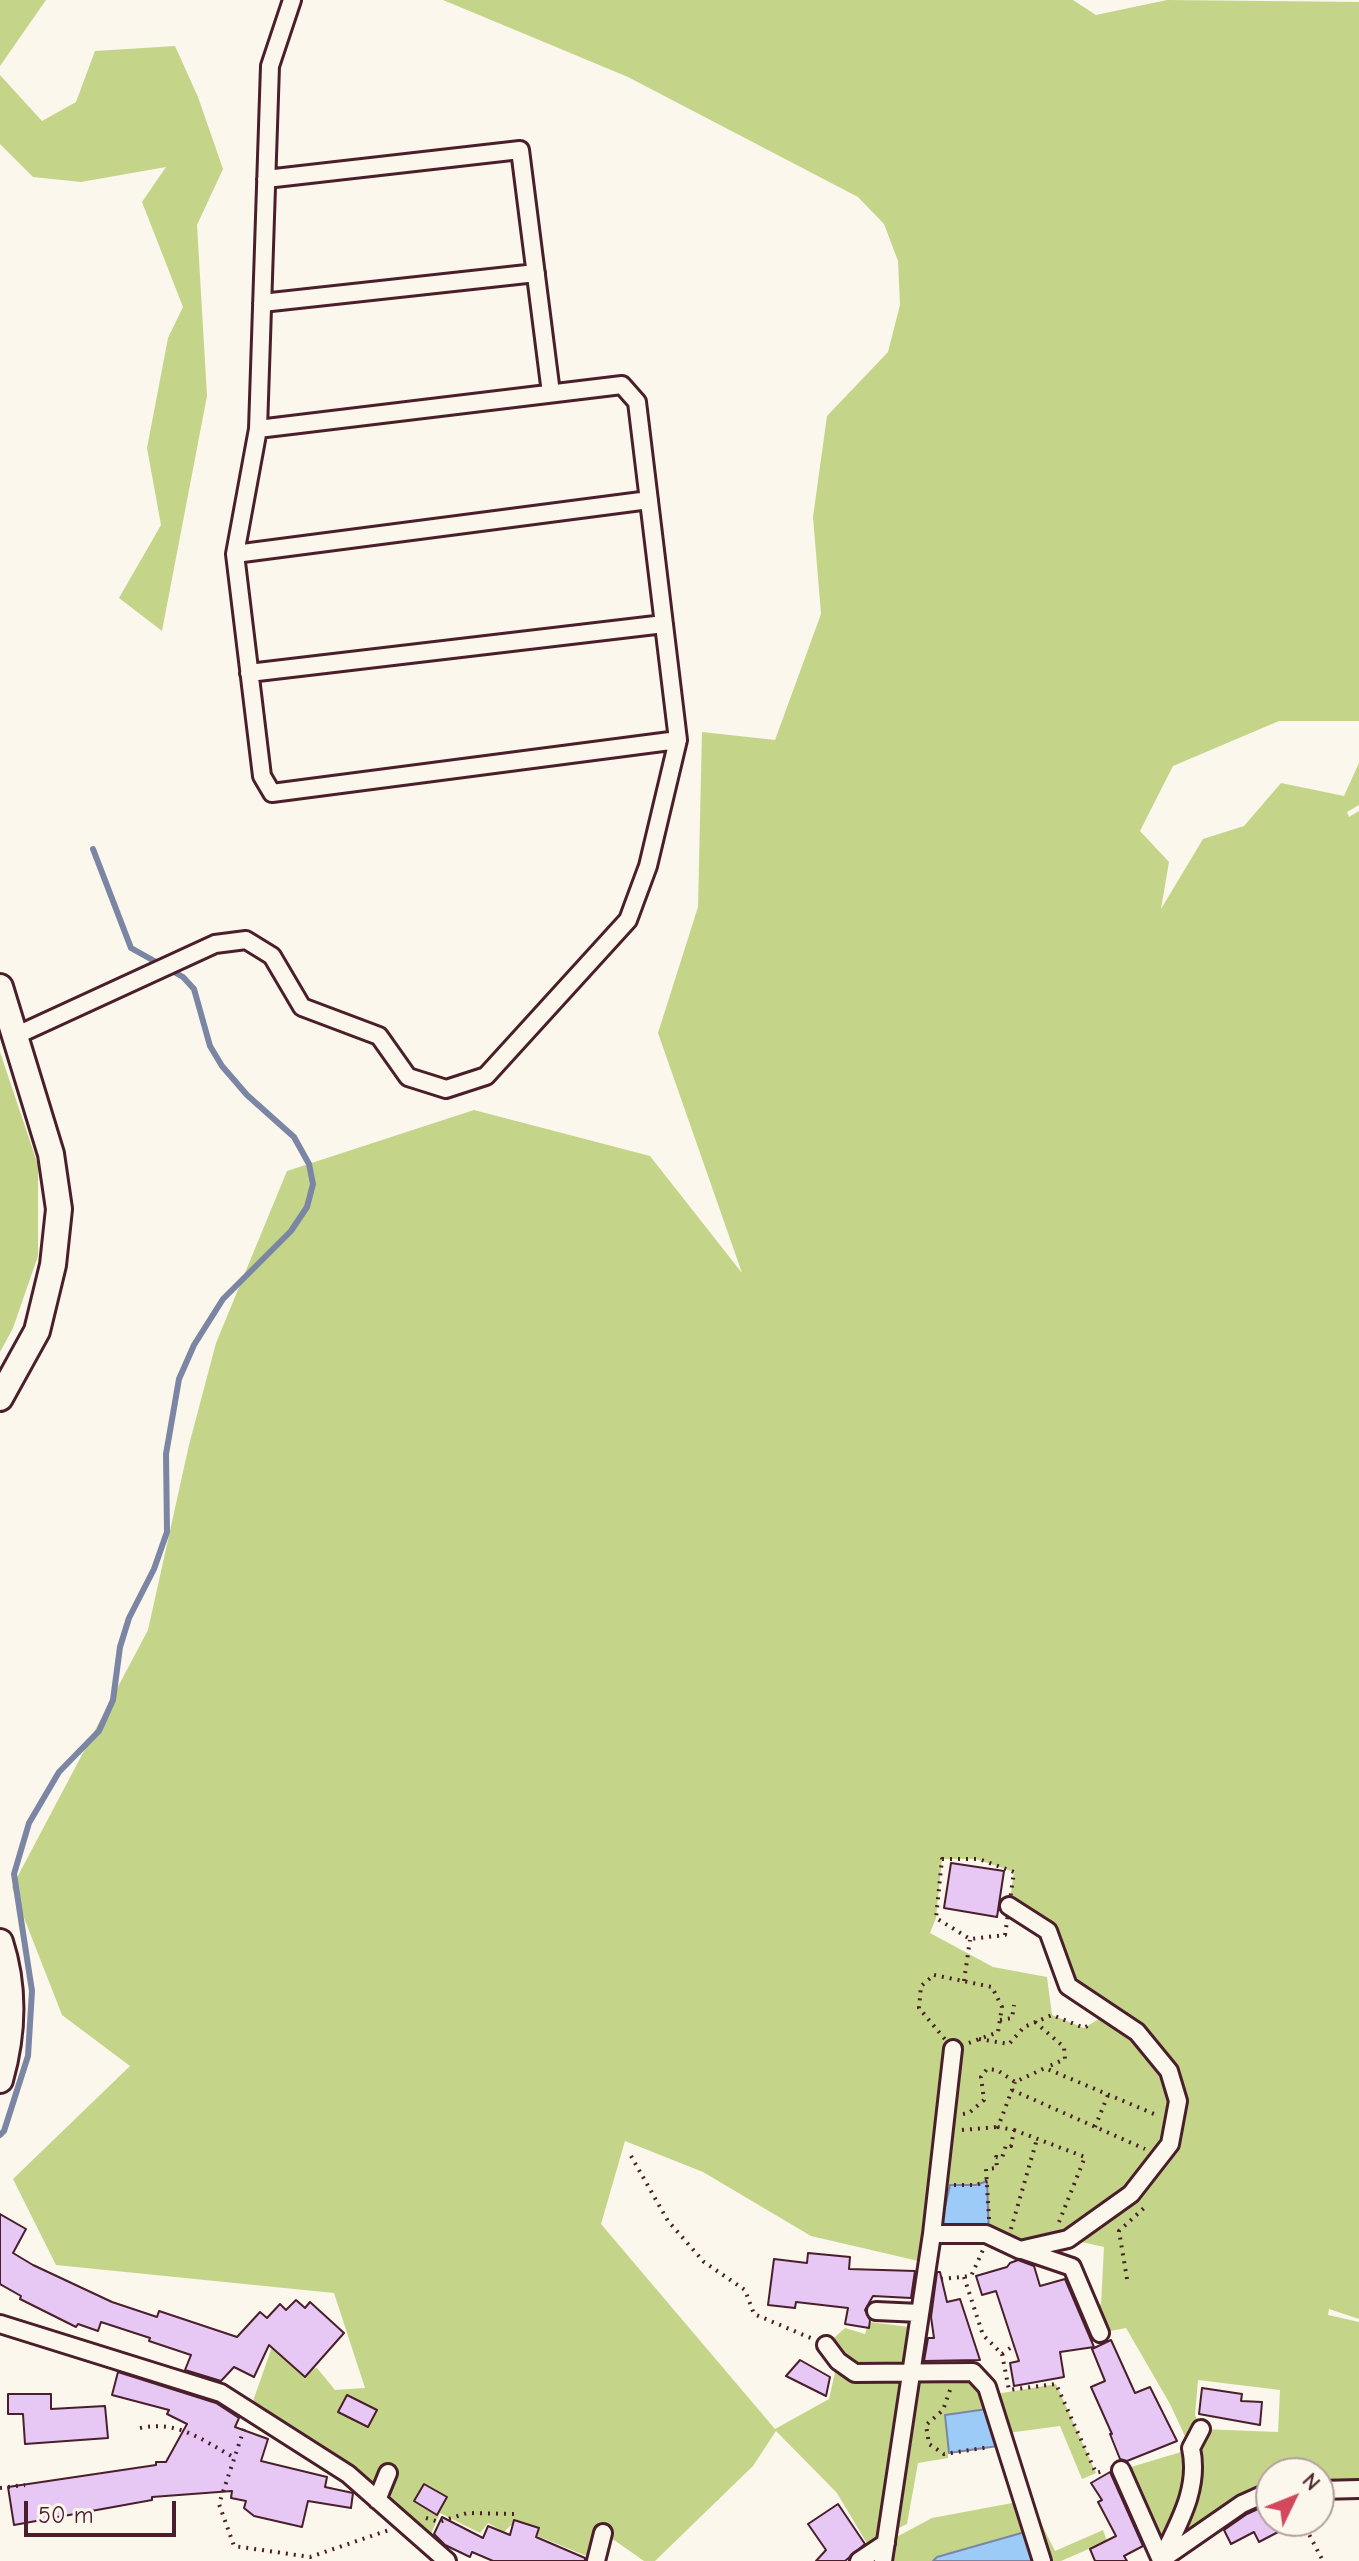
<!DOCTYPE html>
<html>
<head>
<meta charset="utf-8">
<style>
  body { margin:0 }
  #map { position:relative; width:1359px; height:2561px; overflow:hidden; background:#fbf7ec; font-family:"Comic Neue",sans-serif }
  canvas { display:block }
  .north { position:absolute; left:1255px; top:2457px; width:80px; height:80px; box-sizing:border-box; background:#fbf7ec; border:2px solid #b4a19f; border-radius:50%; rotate:47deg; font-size:22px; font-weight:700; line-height:32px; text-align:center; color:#4a1f2b }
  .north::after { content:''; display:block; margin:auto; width:28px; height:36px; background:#d1495b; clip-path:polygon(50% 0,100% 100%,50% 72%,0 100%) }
  .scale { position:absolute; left:24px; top:2501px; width:152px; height:36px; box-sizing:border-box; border:4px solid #4a1f2b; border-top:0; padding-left:10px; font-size:24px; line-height:28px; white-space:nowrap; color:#4a1f2b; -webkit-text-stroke:6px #fbf7ec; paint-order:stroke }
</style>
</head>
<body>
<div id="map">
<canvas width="1359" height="2561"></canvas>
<div class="north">N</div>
<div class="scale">50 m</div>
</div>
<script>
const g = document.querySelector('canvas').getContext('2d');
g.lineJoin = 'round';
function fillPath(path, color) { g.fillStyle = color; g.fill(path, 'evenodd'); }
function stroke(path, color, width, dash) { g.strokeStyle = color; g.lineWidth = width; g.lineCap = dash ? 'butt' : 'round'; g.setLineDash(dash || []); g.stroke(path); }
fillPath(new Path2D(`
  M0,0h46l-46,66z
  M443,0h630l23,15 71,-15 192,2v719h-80l-106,45 -33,65 29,31 -8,47 42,-70 41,-13 37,-43 63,13 15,-33v42l-12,7 2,5 10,-6v1508l-30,-10 -1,6 31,7v166l-40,2v-17h-48v19l-110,68 -40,-90 70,-21 -21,-45 -44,-76 -26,5 -11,-25 12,-4 3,-57 -36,-8 -48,11 -31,-15 -3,-54 -10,4 -26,1 -7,31 -10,2 -6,44 -116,-27 -108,-64 -78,-31 -24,83 174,205 54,-30 9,-40 -12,-14 19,-17 20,6 4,-12 49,6 -7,43 62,1 17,23 66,-11 40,89 -14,6 -22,-53 -112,15v17l-30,5 -11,61 -20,10v8l45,-24 91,-17 10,44 -100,16h-74l13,-9 -35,-59 -61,-62 -23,35 -98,95h-11l-40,-28 -8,27 -85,-35 -7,7 -16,-9 -8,10 -40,-20 -13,30 -165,-124 3,-8 -12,-10 20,-57 27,26 17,-2 18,22 30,-2 -31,-95 -278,-28 -43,-86 117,-113 -68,-51 -50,-128 136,-257 41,-185 27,-102 71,-172 187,-61 176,46 92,117 -84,-240 40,-126 4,-175 73,8 46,-126 -8,-97 14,-101 61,-64 12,-47 -2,-44 -14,-37 -26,-27 -230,-120zM942,1859h34l38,13 -5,34 39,25 20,55 39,28 -23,14 -32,-13 -5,-38 -54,-10 -63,-34 6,-15zM1198,2380l82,10 -2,42 -77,-3 -6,-14z
  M175,46l23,51 25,72 -26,56 10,171 -45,235 -43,-33 42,-73 -14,-77 21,-110 15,-31 -41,-105 24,-35 -85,15 -48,-5 -33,-33v-69l42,46 34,-19 19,-51z
  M0,1052l38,113v91l-25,72 -13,24z
  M1039,2519l16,32 48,-21 4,11 -46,20h-19l-11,-37z`), '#c4d589');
const water = new Path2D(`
  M987,2181l2,54 -50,-1 11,-49h26z
  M994,2408l11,37 -56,8 -4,-38z
  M1025,2532l12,29h-104l4,-4z`);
fillPath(water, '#9ccbf7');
stroke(water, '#7b86a5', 2);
stroke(new Path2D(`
  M0,2135l4,-4 24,-75 4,-65 -18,-117 15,-51 30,-51 40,-41 14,-31 7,-53 9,-29 25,-49 13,-37 -1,-78 13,-75 15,-34 29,-46 68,-68 16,-24 6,-23 -4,-20 -15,-27 -47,-42 -25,-29 -12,-20 -16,-57 -11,-12 -52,-29 -38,-99`), '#7b86a5', 6);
const building = new Path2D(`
  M951,1863l53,8 -7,46 -53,-9z
  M0,2214l26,15 -13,24 20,12 79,37 45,15 2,-6 78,26 23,-25 7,6 13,-14 6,6 10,-10 9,8 5,-6 34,31 -39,44 -36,-32 -15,32 -20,-10 -13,14 -36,-11 6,-15 -42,-14 1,-3 -49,-16 -3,9 -20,-7 -2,3 -56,-28 1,-3 -21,-12z
  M808,2253l42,4 -1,12 66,2 -4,27 -38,-2 -8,14 5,10 -1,8 -24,-4 3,-16 -52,-6 -1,6 -27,-3 6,-46 33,4z
  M1018,2260l16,6 6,20 25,-7 29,68 -34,5 4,25 -50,9 -4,-23 9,-2 -23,-70 -14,4 -6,-19 31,-9 3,-4z
  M937,2272h3l7,30 13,-3 20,61 -56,1 4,-23h6l-3,-21z
  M1111,2340l24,53 15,-6 27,54 -50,20 -7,-2 -10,-25h2l-21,-47 14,-6 -13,-32z
  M800,2360l30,17 -4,19 -40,-20z
  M118,2372l98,31 23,15 -4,9 33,12 -7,22 66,16 -2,10 28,6 -2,15 -43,-7 -6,26 -48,-11 -10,-8 2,-7 -15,-3 1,-7 -80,6v3l-138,25 -6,-38 148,-22v-3h10l21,-38 -20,-10 2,-4 -57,-15z
  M1202,2388l40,6 -1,7 21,1 -2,23 -61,-11z
  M8,2394h43v15l54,-3 3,32 -83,6 -2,-30h-15z
  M347,2395l30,15 -9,17 -30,-15z
  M1110,2472l33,74 -19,10 3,5h-32l-5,-12 26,-13 -18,-34 4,-2 -11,-17z
  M424,2484l23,13 -10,18 -23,-14z
  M1271,2503v18h28l-40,21 -5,-10 -23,12 -7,-14 23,-16z
  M838,2504l27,40 -20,17h-29l10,-11 -18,-26z
  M442,2517l41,21 5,-12 22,9 4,-15 25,8 -3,9 49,21v3h-92l-21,-9 -2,5 -25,-12 -11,-11z`);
fillPath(building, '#e7c7f4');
stroke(building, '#4a1f2b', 2);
const street = new Path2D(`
  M292,0l-22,66 -12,363 -23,125 27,222 10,17 406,-53
  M266,179l254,-29 31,243
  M262,303l274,-30
  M235,554l414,-54
  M249,673l415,-49
  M15,1036l200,-92 31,-4 26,16 30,51 77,29 29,41 38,12 40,-13 142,-156 20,-54 30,-126 -41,-338 -15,-17 -364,44
  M932,2234h54l34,16 48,-11 63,-45 39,-50 8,-43 -9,-30 -32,-39 -69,-46 -20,-55 -39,-25
  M1022,2250l50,17 28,66
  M876,2311l44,2
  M0,2324l221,69 127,81 99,87
  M826,2345l12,16 17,12 118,-1 14,15 55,174
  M1121,2470l40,90
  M1319,2490l40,-1
  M377,2500l11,-27
  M1161,2560c17,-36 39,-71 30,-112l10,-19
  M1161,2560l81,-56 29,-13
  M596,2561l7,-28
  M859,2561l27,-18
  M883,2561l49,-327 21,-185`);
const secondary = new Path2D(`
  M0,987l51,167 8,55 -6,56 -16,66 -37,67
  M0,1942c15,46 13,92 0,138`);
stroke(street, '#4a1f2b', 22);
stroke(secondary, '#4a1f2b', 30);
stroke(new Path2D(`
  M942,1859h37l35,13 -9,63 -35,4 -34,-21z
  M934,1975l58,12 10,20 -4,25 -45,17 -34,-41 2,-22z
  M964,1981l6,-41
  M1000,2020l12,-2 2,-13
  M1035,2022l29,25 1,12 -18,8
  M979,2039l30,5 15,-17 28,-12 32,13 7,-4
  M1012,2090l133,59
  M963,2114l6,-1 15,-13 -3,-23 6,-8 10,1 18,12 30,-14 114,48
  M1095,2127l13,-32
  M962,2130l35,-3
  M1014,2130l71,27 -26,65
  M631,2156l37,65 36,41 41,28 9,24 59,25
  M954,2185h22l11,-4
  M989,2219l-3,-50 11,-1 -1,-11 6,1 4,-13 5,1 3,-16 -16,-3 17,-45
  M1011,2229l26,-90
  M964,2277l19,58 19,19 11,-8
  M941,2279l30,-3 12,-26
  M1127,2279l-8,-48 25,-23
  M1002,2354l7,36 47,-6 40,89 7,-2
  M950,2390l-7,20 -17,15 3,19 15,10 46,-7
  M140,2428c38,-8 62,12 95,30
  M244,2429l-25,75 15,42 76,11 79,-27
  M0,2488l25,-3
  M426,2518l13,4 28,-9 49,1
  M1302,2521l21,40`), '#4a1f2b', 4, [2, 6]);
stroke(street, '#fbf7ec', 16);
stroke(secondary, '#fbf7ec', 24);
</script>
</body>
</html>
